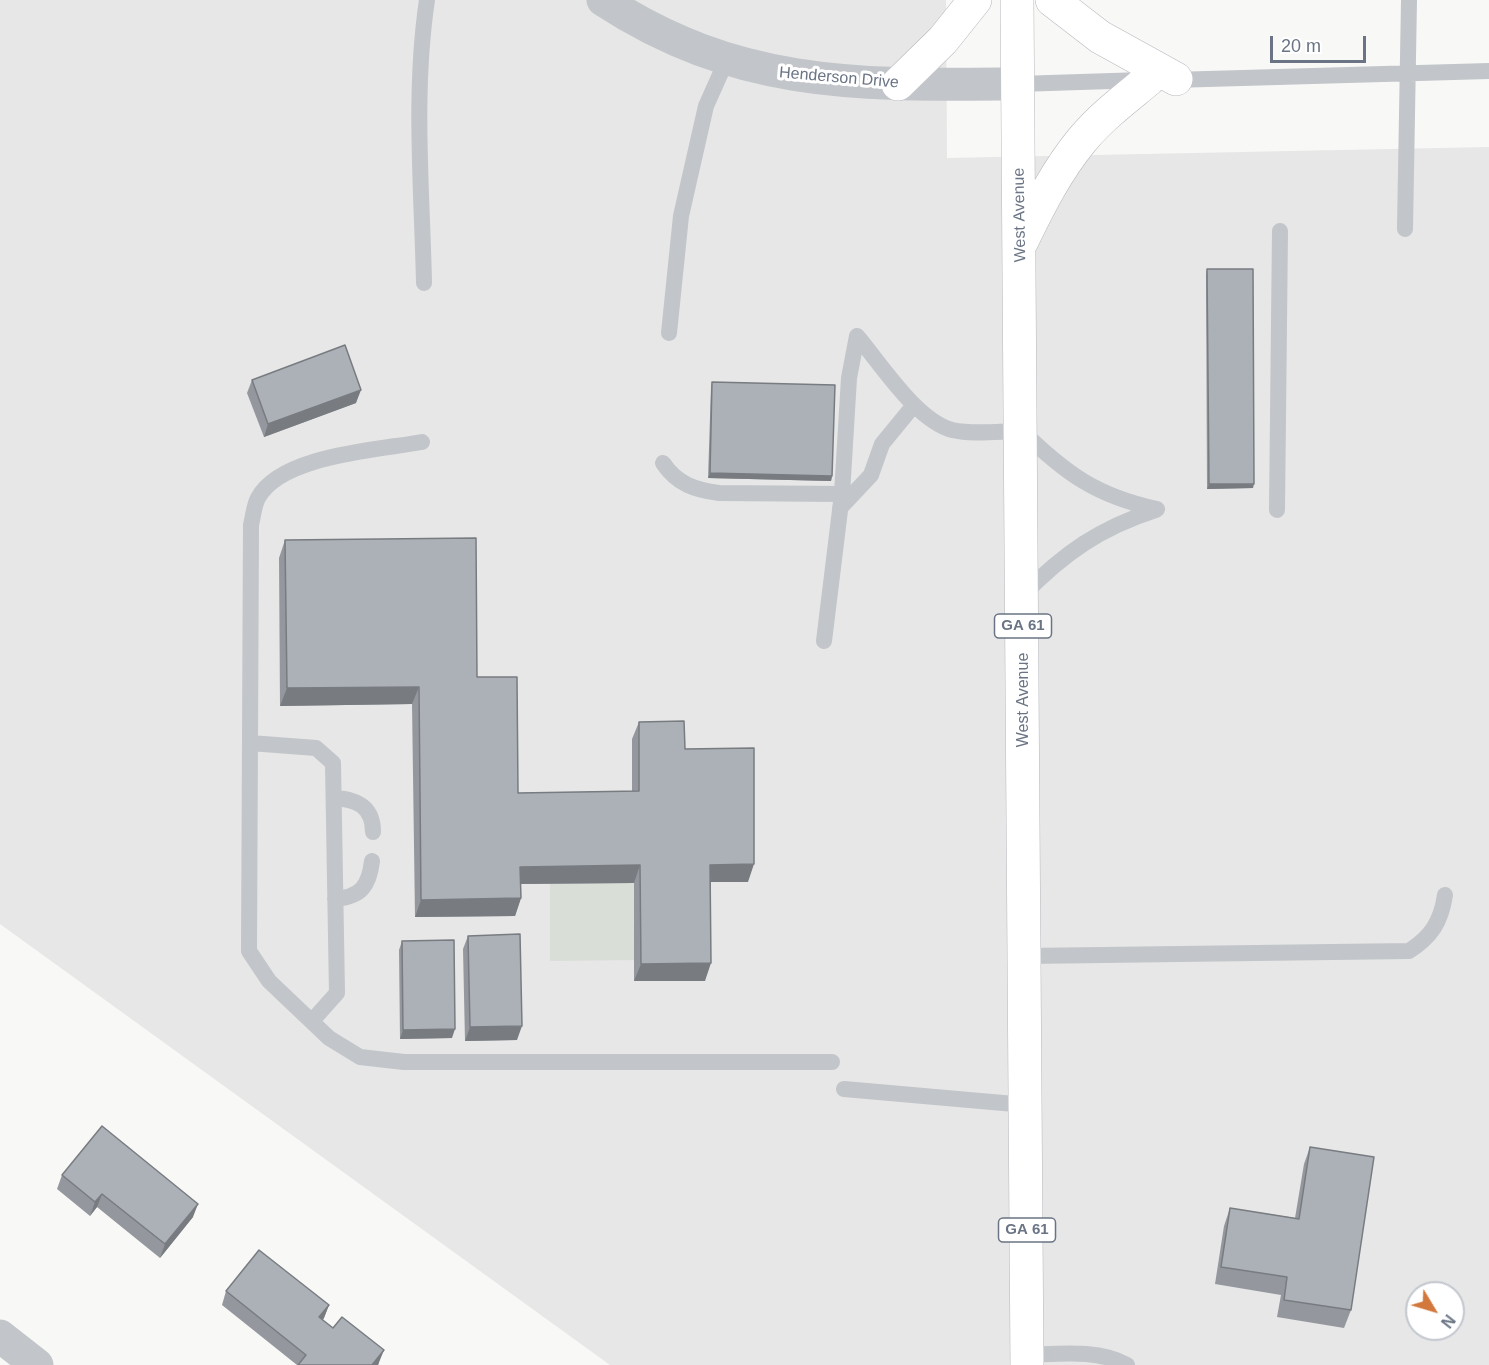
<!DOCTYPE html>
<html>
<head>
<meta charset="utf-8">
<style>
  body { margin:0 }
  #map { position:relative; width:1489px; height:1365px; overflow:hidden; background:#f8f8f6; font-family:Arial,sans-serif }
  canvas { display:block }
  .north { position:absolute; left:1405px; top:1281px; width:60px; height:60px; box-sizing:border-box; background:#fff; border:2px solid #c3c7ce; border-radius:50%; rotate:128deg; font-size:16px; font-weight:700; line-height:24px; text-align:center; color:#6a7484 }
  .north::after { content:''; display:block; margin:auto; width:21px; height:27px; background:#d2783c; clip-path:polygon(50% 0,100% 100%,50% 72%,0 100%) }
  .scale { position:absolute; left:1270px; top:36px; width:96px; height:27px; box-sizing:border-box; border:3px solid #6a7484; border-top:0; padding-left:8px; font-size:18px; line-height:21px; white-space:nowrap; color:#6a7484; -webkit-text-stroke:4px #fff; paint-order:stroke }
</style>
</head>
<body>
<div id="map">
<canvas width="1489" height="1365"></canvas>
<div class="north">N</div>
<div class="scale">20 m</div>
</div>
<script>
const g = document.querySelector('canvas').getContext('2d');
g.lineJoin = 'round';
function fillPath(path, color) { g.fillStyle = color; g.fill(path, 'evenodd'); }
function stroke(path, color, width, dash) { g.strokeStyle = color; g.lineWidth = width; g.lineCap = dash ? 'butt' : 'round'; g.setLineDash(dash || []); g.stroke(path); }
function write(font, color, halo, rows, align = 'center') {
  g.font = font + ' Arial,sans-serif'; g.lineWidth = 6; g.setLineDash([]); g.textBaseline = 'middle'; g.strokeStyle = halo; g.fillStyle = color; for (const [text, x, y, turn = 0] of rows) {
    g.save(); g.translate(x, y); g.rotate((+turn || 0) * Math.PI / 180); g.textAlign = isNaN(turn) ? turn : align; if (halo) g.strokeText(text, 0, 0); g.fillText(text, 0, 0); g.restore();
  }
}
fillPath(new Path2D(`
  M0,0h946l1,158 542,-11v1218h-879l-610,-441zM1417,1293h36v36h-36z`), '#e6e7e6');
fillPath(new Path2D(`
  M634,883v77l-84,1v-77z`), '#d9ded7');
const primary = new Path2D(`
  M1017,0l10,1365
  M1052,0l48,37 76,42
  M898,84l45,-44 32,-40
  M1022,241c17,-35 35,-71 60,-101 19,-23 43,-41 66,-60`);
stroke(primary, '#b6b8bd', 34);
stroke(new Path2D(`
  M1172,80l317,-9
  M1018,84l125,-4
  M1405,229l4,-229
  M424,283c-2,-93 -11,-190 3,-283
  M669,333l12,-117 25,-110 21,-47
  M857,336c24,28 59,84 95,94 22,5 48,1 70,1 44,43 75,65 135,78
  M422,442c-43,8 -141,13 -164,56 -4,7 -5,19 -7,27l-2,426 20,30 60,57 31,19 44,5h428
  M663,463c14,21 32,27 56,30l123,1 7,-116 8,-42
  M840,508l31,-33 11,-31 32,-39
  M1277,510l3,-279
  M1023,595c41,-42 77,-67 133,-85
  M824,641l18,-147
  M250,743l66,5 17,15 4,230 -25,28
  M334,798c22,1 39,8 39,34
  M335,899c26,-2 34,-13 37,-38
  M1026,956l383,-5c22,-14 32,-29 36,-56
  M844,1089l182,16
  M1027,1355c33,-1 71,-6 100,10`), '#c2c5c9', 16);
stroke(new Path2D(`
  M603,0c136,89 259,85 415,84
  M0,1336l37,29`), '#c2c5c9', 33);
stroke(primary, '#fff', 33);
fillPath(new Path2D(`
  M1207,269l46,219 -46,1 -1,-215z
  M252,380l104,23 -92,34 -17,-44z
  M712,382l120,94 -1,5 -123,-3 3,-91z
  M285,540l192,137 41,116 114,-2v-52l7,-17 46,27 63,133h-37l-6,99h-71v-98l-113,1v14l-6,18 -100,1 -3,-213 -132,2 -1,-148z
  M468,936l49,104 -52,1 -2,-92z
  M402,941l50,97 -52,1 -1,-89z
  M1310,1147l41,163 -7,18 -67,-11 4,-22 -66,-11 9,-58 6,-18 65,10 9,-54z
  M62,1175l131,42 -33,41 -63,-51 -7,9 -33,-27z
  M226,1291l103,14 -6,15 56,43 -1,2h-81l-75,-60z`), '#94989e');
fillPath(new Path2D(`
  M361,390l-5,13 -92,34 4,-13z
  M710,473l122,3 -1,5 -123,-3z
  M1209,484h45l-1,4 -46,1z
  M419,687l-7,17 -132,2 7,-18z
  M754,864l-6,18h-44l6,-17z
  M640,865l-6,18 -120,1 6,-17z
  M521,898l-6,18 -100,1 6,-17z
  M711,963l-6,18h-71l7,-17z
  M522,1026l-5,14 -52,1 5,-14z
  M455,1029l-3,9 -52,1 3,-9z
  M102,1194l-5,13 -7,9 5,-14z
  M198,1204l-5,13 -33,41 5,-14z
  M329,1305l-5,13 -10,12 5,-13z
  M384,1350l-6,15h-6z`), '#787c81');
const building = new Path2D(`
  M1207,269h46l1,215h-45z
  M345,345l16,45 -93,34 -16,-44z
  M712,382l123,3 -3,91 -122,-3z
  M476,538l1,139h40l1,116 121,-2v-69l45,-1 1,28 69,-1v116l-44,1 1,98 -70,1 -1,-99 -120,2 1,31 -100,2 -2,-213 -132,1 -2,-148z
  M520,934l2,92 -52,1 -2,-91z
  M454,940l1,89 -52,1 -1,-89z
  M102,1126l96,78 -33,40 -63,-50 -7,8 -33,-27z
  M1310,1147l64,10 -23,153 -67,-10 3,-23 -66,-10 9,-59 69,11z
  M259,1250l70,55 -10,12 14,11 9,-11 42,33 -12,15h-74l8,-10 -80,-64z`);
fillPath(building, '#acb1b8');
stroke(building, '#787c81', 1.5);
for (const [x, y, w] of [
  [1023,626,57],
  [1027,1230,57]
]) { const box = new Path2D(); box.roundRect(x - w / 2, y - 12, w, 24, 4.5); g.fillStyle = '#fff'; g.fill(box); stroke(box, '#6a7484', 1.5); }
write('bold 15px', '#6a7484', null, [
  ["GA 61",1023,626],
  ["GA 61",1027,1230]
]);
write('16px', '#6a7484', '#fff', [
  ["Henderson Drive",839,78,5],
  ["West Avenue",1020,215,-91],
  ["West Avenue",1024,700,-90]
]);
</script>
</body>
</html>
